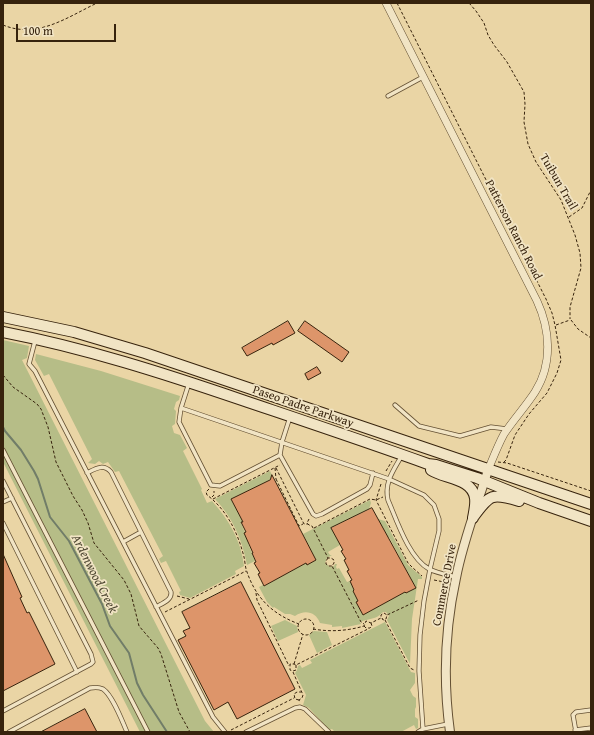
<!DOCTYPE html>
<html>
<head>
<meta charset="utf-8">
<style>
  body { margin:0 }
  #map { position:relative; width:594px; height:735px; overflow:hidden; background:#ead5a5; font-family:"Gentium Book Plus",serif }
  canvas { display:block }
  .frame { position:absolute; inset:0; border:4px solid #37230d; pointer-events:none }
  .scale { position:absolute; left:16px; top:24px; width:100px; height:18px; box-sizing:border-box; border:2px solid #37230d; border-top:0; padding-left:5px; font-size:12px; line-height:14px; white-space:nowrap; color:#37230d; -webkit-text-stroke:3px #f1e4c4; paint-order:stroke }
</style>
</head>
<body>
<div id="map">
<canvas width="594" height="735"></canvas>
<div class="frame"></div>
<div class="scale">100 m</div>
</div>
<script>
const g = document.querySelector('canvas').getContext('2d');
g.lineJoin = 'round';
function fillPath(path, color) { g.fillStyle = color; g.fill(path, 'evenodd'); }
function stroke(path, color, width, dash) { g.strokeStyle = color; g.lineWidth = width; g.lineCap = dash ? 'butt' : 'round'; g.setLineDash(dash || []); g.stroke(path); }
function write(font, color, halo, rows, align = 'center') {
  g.font = font + ' "Gentium Book Plus",serif'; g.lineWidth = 3.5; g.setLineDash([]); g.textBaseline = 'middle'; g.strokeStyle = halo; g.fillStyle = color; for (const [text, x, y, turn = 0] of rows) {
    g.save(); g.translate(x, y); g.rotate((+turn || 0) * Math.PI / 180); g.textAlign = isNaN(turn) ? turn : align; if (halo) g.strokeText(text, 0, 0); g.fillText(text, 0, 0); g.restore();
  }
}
fillPath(new Path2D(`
  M3,340l26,6 -2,12 -5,2 183,361 9,11h-74l-137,-270z
  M36,354l65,17 79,25 -1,4 -3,2 -2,7 2,2 -1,13 -3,2 2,7 6,2 7,13 -4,3 19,38 -1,1 6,13 5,-2c17,19 29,39 32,65l-9,5 1,3 -46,24 -10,-3 -1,-3 2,-1 -15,-30 -5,2 -2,-4 4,-3 -44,-85 -4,1 -7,-10 -5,2 -4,-3 -4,3 -7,-1 4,-4 -43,-85 -5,2 -9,-16z
  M270,471l2,4 -2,5 -39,19 12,23 -2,1 8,19 -1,1 7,18 -8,4c-5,-26 -14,-47 -32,-66z
  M370,500l1,3 -2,6 -37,19 8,17 -12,7 2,3h2l-5,3 -2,5 5,4 4,-1 1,-2h2l-1,3 1,2 2,-1 8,14 3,-1 8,20 -2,1 7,13 42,-23 1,1 10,-5 -27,-51 -1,1 -10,-19 7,2 23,44 14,12v2h-4l-6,40 -2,45 -23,-44 2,-4 -3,-4h-3c-7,8 -14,6 -23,10l1,2 -19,4v-2l-10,1v-2l-12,-2c-4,-11 -15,-14 -25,-7l-5,-2h-5l-11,-7 -1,1 -6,-6 -8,-15 4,-2 1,1 42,-23 1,2 9,-5 -13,-26z
  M285,620l12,6 1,6 -20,9 -7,-15z
  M385,622l26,50 4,1v10l-5,7 3,6 3,2v9l-1,2v8l3,2v9l-2,1 -2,-4 -13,7h-66l-3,-3 -3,1 -20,-22 -6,-3 3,-10 -11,-22 2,-3 1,-4 2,-1 2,3 10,-5 -2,-3z
  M314,631l13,1 5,13 -15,8 -8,-18z`), '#b6bd87');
stroke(new Path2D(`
  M3,427l2,4 16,19 13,21 4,8 12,38 19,24 33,63 8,22 19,27 8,30 6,12 24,37`), '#717d68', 2);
const building = new Path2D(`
  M288,321l7,12 -22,12 -1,-2 -25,13 -5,-8z
  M305,321l44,31 -7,10 -44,-31z
  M317,367l4,6 -13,7 -3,-6z
  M272,475l44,85 -9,5 -1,-2 -42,23 -6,-12 2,-1 -6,-10 2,-1 -4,-9h1l-9,-20 2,-1 -5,-10h2l-12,-23 39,-19z
  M372,508l44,80 -10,5 -1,-1 -42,23 -7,-13 2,-1 -5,-10 1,-1 -4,-9 2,-1 -5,-9 2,-1 -5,-10 2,-1 -5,-8 2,-1 -12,-22z
  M3,554l19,43 -2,1 7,15 2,-1 26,52 -52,27z
  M241,582l54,107 -58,30 -9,-17 -14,8 -36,-70 8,-4 -3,-5 7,-3 -8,-16z
  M85,709l12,23h-56z`);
fillPath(building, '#dd956a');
stroke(building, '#37230d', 1);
const service = new Path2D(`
  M388,96l35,-19
  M35,341l-6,23 6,7 178,346 12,15
  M189,383l-8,25 -2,14 32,63 9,1 60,-31
  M395,405l24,21 41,10 31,-9 16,2
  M181,408l208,71 35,16 10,10 5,14v12l-9,38 -6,32 -4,34 -1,36 4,58
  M290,417l-8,25 -2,13 33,59 3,2 6,-2 45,-25 3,-4 3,-12
  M3,450l145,282
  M401,457c-8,14 -17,26 -13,43 9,21 21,58 41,69 8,4 19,6 27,8
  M87,473c8,-4 16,-10 24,-1l60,120c1,8 -8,11 -15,15
  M3,481l88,173 2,8 -2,2 -88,47
  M3,502l9,-4
  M3,523l74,149
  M123,542l18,-10
  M575,730l16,-2
  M9,732l81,-44c5,-1 9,-1 13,1 10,7 19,32 24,43
  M246,732l49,-24 5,-1 5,2 24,23
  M418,732l5,-3 25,-5
  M576,732l-3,-17 3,-3 15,-2`);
const minor = new Path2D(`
  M386,3l151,298c13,28 16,63 -2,91 -9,14 -21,27 -31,42 -6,11 -11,24 -16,36`);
const tertiary = new Path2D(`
  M450,732c-7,-51 -5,-104 6,-154 7,-37 21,-72 32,-108`);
const secondary = new Path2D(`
  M3,317l71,15 71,21 446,151
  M3,332c82,16 160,41 239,68 62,21 125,42 186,64l8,1 41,13 62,25 52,18
  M431,470c14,9 41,8 44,28 1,6 -1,14 -2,20
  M474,516c16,-22 18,-23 45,-15`);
stroke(service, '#645033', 5);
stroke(minor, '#645033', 8);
stroke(tertiary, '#645033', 10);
stroke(secondary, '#37230d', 12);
stroke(new Path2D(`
  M397,3l149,296 6,14 3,12 6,35 -4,13 -10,20 -18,21 -14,21 -9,25 -3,3
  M469,3l7,8 8,12 4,12 6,10 13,17 17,30 1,12 -1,18 4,22 8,18 25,38 14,35 5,18 1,15 -11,39v12
  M3,25c34,14 63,-7 94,-22
  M569,217l13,-9 9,-18
  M571,320l7,9 13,9
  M556,325l14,-5
  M3,375l10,12 24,17 4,5 7,18 8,35 17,34 9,14 6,13 6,20 30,37 7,14 8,32 19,22 3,6 18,58 11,20
  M498,462l9,1 84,28
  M275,468l1,11
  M276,468l28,56h4
  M386,471l6,-10
  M276,479l23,47 4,-2
  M381,484l-5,16 32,63 5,5 9,8
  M209,489l-3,3 1,3c20,15 31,38 37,62 1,4 1,10 3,15 9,26 25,42 52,52
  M212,497l2,-2v-4
  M213,499l67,-34
  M309,519l-2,4 2,2 3,1 16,32h3l3,2v3l-2,3 29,56 3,2
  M314,528l56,-29 6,1 7,-3
  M328,558l-2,3v3l3,2h3
  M434,580l10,2
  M256,593l1,7 32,66
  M177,596l12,3
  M165,612l81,-41
  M382,618l1,2 3,-1 1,-4 32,-15
  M298 627a8 8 0 1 1 16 0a8 8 0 1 1-16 0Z
  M385,620l25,48 4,2
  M364,626l2,2h4l2,-2 -1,-3
  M313,629c17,3 34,2 51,-3l2,-5 5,2 10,-5v-3l3,-2 3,2
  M294,664l9,-30
  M296,665v5l-3,1 -3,-1v-6h4l2,1 72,-36
  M293,672l10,23 -1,3 -3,2 1,3
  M299,700l-4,-1 -1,-5 3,-2h4
  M231,730l63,-32`), '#37230d', 1, [3, 2]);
stroke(service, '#f1e4c4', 3.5);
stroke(minor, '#f1e4c4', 7);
stroke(tertiary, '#f1e4c4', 8);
stroke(secondary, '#f1e4c4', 10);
write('12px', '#37230d', '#f1e4c4', [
  ["Tuibun Trail",558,182,60],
  ["Patterson Ranch Road",513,230,63],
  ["Paseo Padre Parkway",303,407,19],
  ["Commerce Drive",445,585,-79]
]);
write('italic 13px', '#4f4833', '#f1e4c4', [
  ["Ardenwood Creek",94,574,63]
]);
</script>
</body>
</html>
